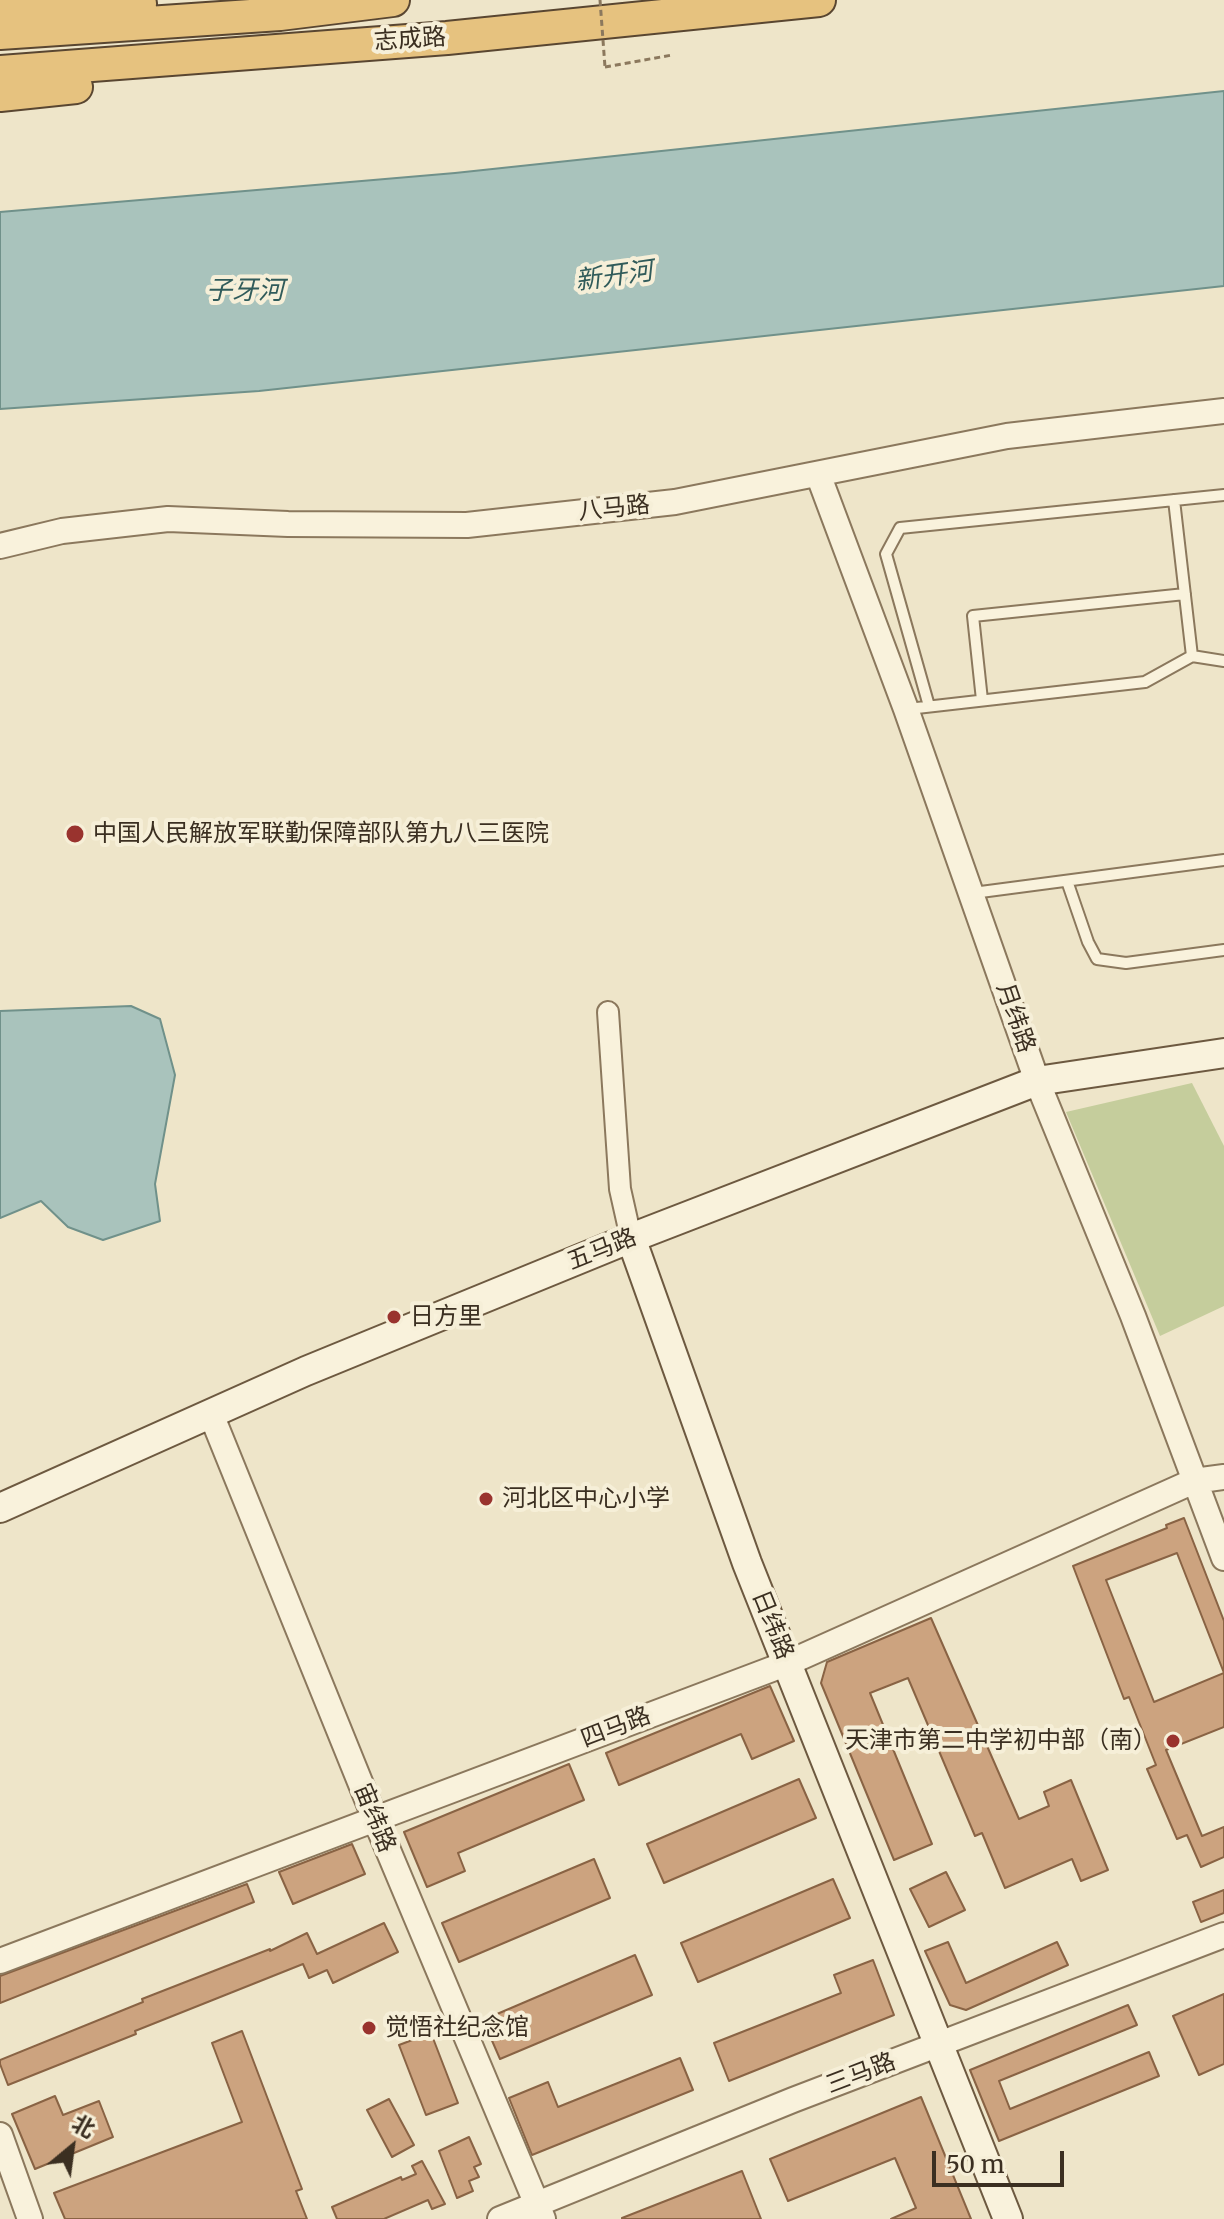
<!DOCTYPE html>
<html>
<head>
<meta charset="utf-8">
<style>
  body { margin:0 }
  #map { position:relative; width:1224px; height:2219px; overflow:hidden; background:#eee5c9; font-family:Merriweather,"Noto Sans SC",serif }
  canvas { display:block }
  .north { position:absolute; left:32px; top:2107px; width:80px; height:80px; -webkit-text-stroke:6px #f6efd8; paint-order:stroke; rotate:29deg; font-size:22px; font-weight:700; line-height:32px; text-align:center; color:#3b2f21 }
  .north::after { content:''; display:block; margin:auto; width:28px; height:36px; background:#3b2f21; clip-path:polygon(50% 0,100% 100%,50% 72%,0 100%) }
  .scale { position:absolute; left:932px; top:2151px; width:132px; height:36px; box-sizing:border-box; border:4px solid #3b2f21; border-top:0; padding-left:10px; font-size:24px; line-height:28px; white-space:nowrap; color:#3b2f21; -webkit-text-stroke:6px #f6efd8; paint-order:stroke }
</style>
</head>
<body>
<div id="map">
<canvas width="1224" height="2219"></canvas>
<div class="north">北</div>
<div class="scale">50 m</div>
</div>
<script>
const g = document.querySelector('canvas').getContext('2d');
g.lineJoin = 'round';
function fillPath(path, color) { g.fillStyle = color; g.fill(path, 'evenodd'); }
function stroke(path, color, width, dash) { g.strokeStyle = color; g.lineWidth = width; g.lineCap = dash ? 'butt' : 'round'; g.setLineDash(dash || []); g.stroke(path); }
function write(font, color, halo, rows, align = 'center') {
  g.font = font + ' Merriweather,"Noto Sans SC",serif'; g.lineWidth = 8; g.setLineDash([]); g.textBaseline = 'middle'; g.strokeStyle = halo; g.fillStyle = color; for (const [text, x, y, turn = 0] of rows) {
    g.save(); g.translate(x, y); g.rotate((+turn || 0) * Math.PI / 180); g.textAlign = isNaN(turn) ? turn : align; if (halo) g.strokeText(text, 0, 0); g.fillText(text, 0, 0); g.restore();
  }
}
fillPath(new Path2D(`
  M1192,1083l32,63v160l-64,30 -94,-224z`), '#c5cd9c');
const water = new Path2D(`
  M1224,91v195l-965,105 -259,18v-197l455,-39z
  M131,1006l29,13 15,56 -20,109 5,37 -57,19 -35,-13 -27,-26 -41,17v-207z`);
fillPath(water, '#a9c3bc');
stroke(water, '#70918a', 2);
const building = new Path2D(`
  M1184,1518l40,103v52l-47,-120 -71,27 48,122 70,-29v54l-58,23 36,86 22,-9v30l-23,10 -14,-32 -10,4 -30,-70 9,-4 -27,-68 -5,2 -51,-133 94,-38 -1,-3z
  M931,1618l88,201 30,-13 -5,-14 27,-12 37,90 -27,11 -9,-22 -67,29 -23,-55 -7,3 -67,-158 -38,15 62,151 -38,16 -73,-177 6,-21z
  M770,1686l24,55 -42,18 -11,-25 -122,51 -13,-32z
  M569,1764l15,36 -126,53 7,18 -38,16 -23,-55z
  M799,1779l17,39 -152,65 -17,-39z
  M352,1844l13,30 -72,30 -14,-32z
  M594,1859l16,39 -151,64 -17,-39z
  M946,1872l19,38 -36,17 -19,-38z
  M833,1879l17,39 -152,64 -17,-39z
  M247,1884l7,18 -254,101v-27z
  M1224,1890v23l-23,9 -8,-20z
  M384,1923l14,29 -65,31 -6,-13 -18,8 -6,-14 -168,67 1,3 -128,51 -8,-21v-4l143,-58 -1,-3 128,-50v2l37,-18 10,21z
  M948,1942l18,41 91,-41 11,23 -102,45 -16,-5 -25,-54z
  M635,1955l17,40 -152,64 -17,-39z
  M873,1960l21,55 -165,66 -15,-38 127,-50 -7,-18z
  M1224,1994v70l-25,11 -26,-59z
  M1128,2005l9,20 -138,56 11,28 139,-57 10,24 -160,65 -29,-71z
  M242,2031l60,158 -6,2 11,28h-242l-11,-26 188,-71 -30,-79z
  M431,2033l27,70 -32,12 -27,-70z
  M680,2058l13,32 -161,65 -23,-57 39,-16 10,25z
  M55,2096l8,19 36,-14 14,36 -78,32 -23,-55z
  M921,2097l50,122h-80l25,-11 -21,-50 -107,43 -18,-42z
  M389,2099l25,46 -22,12 -25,-47z
  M469,2137l12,27 -7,3 5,10 -10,4 4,10 -16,7 -18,-47z
  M422,2161l23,43 -13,5 -4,-9 -44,19h-47l-5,-12 69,-30 1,3 14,-6 -4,-8z
  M742,2171l19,48h-139v-1z`);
fillPath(building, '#cca37f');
stroke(building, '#896344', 2);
const service = new Path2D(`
  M1174,500l18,156
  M982,700l-9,-84 212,-22
  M929,706l-43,-152 14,-26 324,-33
  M908,709l237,-27 47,-26 32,5
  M1067,881l21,61 9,17 29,4 98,-13
  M973,893l251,-33`);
const minor = new Path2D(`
  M608,1012l12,177 11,49`);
const tertiary = new Path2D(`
  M818,474l88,235 131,372 96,235 91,242
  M0,546l62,-15 106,-12 120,5 179,1 208,-23 332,-66 217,-25
  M211,1414l164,405 168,400
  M0,1961l788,-298 406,-182 30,-4
  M0,2135l30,84
  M500,2219l293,-119 431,-165`);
const secondary = new Path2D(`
  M631,1238l116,325 261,656
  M0,1508l306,-137 325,-133 406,-157 187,-28`);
const trunk = new Path2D(`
  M0,9l140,-5
  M0,33l280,-19 113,-14
  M0,72l447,-34 372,-38
  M0,95l76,-8`);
stroke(service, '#8b785d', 14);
stroke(minor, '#8b785d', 24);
stroke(tertiary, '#8b785d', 28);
stroke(secondary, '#6d5940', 32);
stroke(trunk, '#594631', 36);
stroke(new Path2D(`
  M605,67l67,-12`), '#8b785d', 3, [6, 4]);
stroke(service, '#f9f2dc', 10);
stroke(minor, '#f9f2dc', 20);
stroke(tertiary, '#f9f2dc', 24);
stroke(secondary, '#f9f2dc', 28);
stroke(trunk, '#e6c27f', 32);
stroke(new Path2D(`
  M600,0l5,67`), '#8b785d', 3, [6, 4]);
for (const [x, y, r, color] of [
  [75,834,10,"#99332e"],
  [394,1317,8,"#99332e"],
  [486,1499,8,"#99332e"],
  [1173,1741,8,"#99332e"],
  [369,2028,8,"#99332e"]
]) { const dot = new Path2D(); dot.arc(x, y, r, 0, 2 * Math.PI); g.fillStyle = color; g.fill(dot); stroke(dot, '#f6efd8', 3); }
write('24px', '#3b2f21', '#f6efd8', [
  ["志成路",410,40,-4],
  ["八马路",614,509,-6],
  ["月纬路",1015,1018,71],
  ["五马路",602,1250,-22],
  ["日纬路",772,1625,68],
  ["四马路",616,1728,-21],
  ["宙纬路",374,1818,68],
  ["三马路",861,2074,-21]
]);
write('24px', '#3b2f21', '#f6efd8', [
  ["中国人民解放军联勤保障部队第九八三医院",93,834],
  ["日方里",410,1317],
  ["河北区中心小学",502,1499],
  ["天津市第二中学初中部（南）",1157,1741,"right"],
  ["觉悟社纪念馆",385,2028]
], 'left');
write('italic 26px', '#305b5a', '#f6efd8', [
  ["新开河",614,277,-8],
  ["子牙河",245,292]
]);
</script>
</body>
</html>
